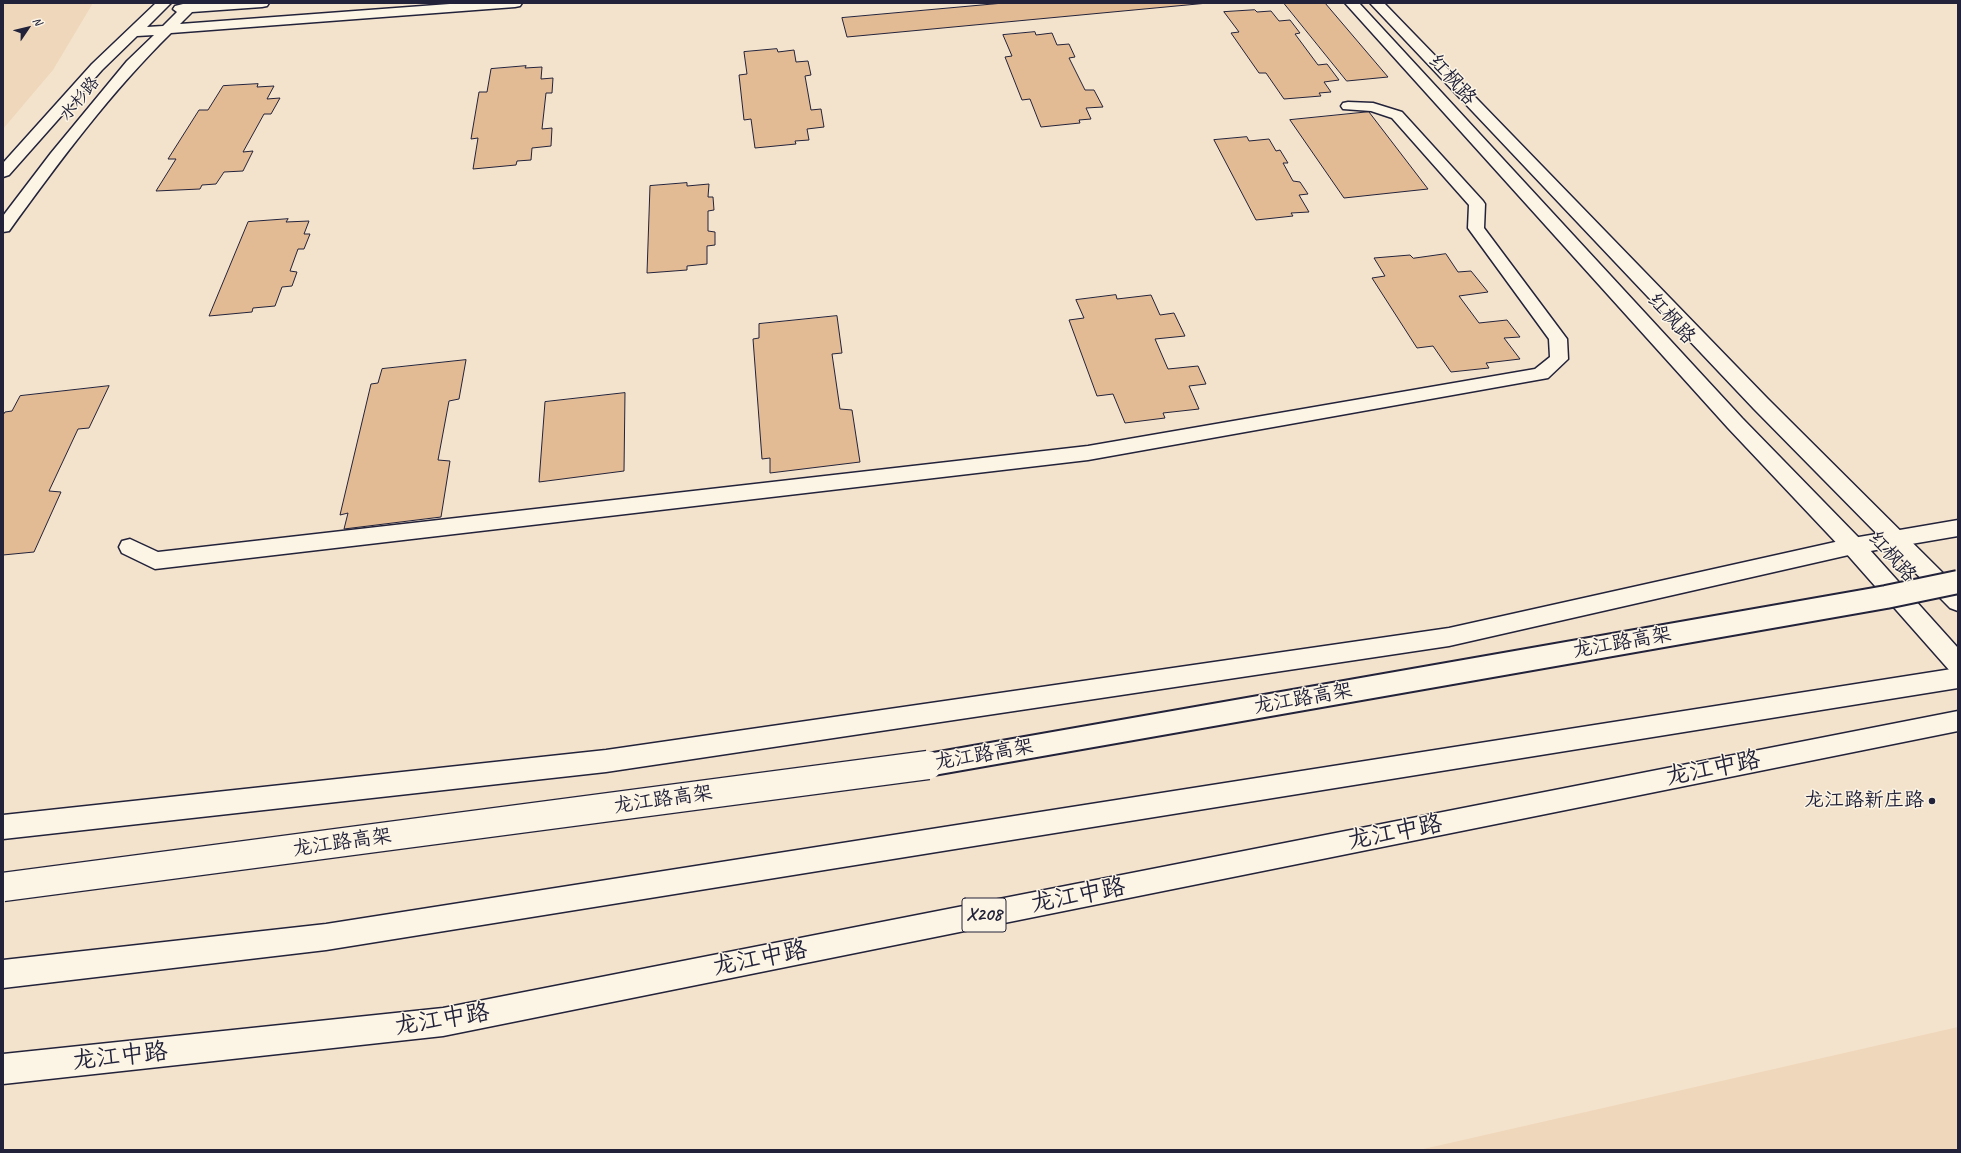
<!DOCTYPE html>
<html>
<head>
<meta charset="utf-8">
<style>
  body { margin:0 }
  #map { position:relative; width:1961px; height:1153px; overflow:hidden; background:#f4e3cc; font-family:Caveat,sans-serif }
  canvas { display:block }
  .frame { position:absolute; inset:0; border:4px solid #22223b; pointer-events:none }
  .north { position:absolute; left:8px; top:8px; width:40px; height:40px; -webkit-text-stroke:3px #fcf5e5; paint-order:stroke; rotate:55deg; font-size:11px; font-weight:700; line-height:16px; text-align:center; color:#22223b }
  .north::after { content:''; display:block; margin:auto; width:14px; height:18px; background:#22223b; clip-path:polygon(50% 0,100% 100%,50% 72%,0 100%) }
</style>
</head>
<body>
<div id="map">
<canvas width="1961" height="1153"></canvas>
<div class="frame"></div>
<div class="north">N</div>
</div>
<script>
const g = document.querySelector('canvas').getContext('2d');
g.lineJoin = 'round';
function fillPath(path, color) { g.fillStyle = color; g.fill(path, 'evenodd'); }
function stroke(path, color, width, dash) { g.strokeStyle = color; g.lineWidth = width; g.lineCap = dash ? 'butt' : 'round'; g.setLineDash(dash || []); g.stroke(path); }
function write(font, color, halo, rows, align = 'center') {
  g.font = font + ' Caveat,"LXGW WenKai TC",sans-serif'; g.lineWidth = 3; g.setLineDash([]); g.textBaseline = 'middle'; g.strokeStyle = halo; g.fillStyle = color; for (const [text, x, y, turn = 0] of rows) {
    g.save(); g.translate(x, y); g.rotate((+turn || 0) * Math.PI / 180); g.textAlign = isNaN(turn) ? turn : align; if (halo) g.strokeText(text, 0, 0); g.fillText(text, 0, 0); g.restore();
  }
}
fillPath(new Path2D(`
  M3,3h90l-40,67 -50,59z
  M1958,1027v123h-539z`), '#efd7bb');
const building = new Path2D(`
  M1004,3h204l-361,34 -5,-19z
  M1284,3h41l63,74 -41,4z
  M1255,10l2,2 14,-1 8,10 11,-1 10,13 -5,1 23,31 9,-1 12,16 -15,2 7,10 -12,1 2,3 -37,3 -18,-26h-7l-28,-40 8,-1 -15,-20z
  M1035,32l1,3 16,-2 5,12 12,-1 6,13 -6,1 16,32h9l9,17 -17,1 5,11 -12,1 1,3 -39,4 -11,-28 -8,1 -17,-43 7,-1 -9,-21z
  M777,49l1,3 16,-2 2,12 12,-1 3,14 -6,1 6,34 10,-1 3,18 -17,2 2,11 -14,1 1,3 -41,4 -4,-29 -7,1 -5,-45 8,-1 -3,-22z
  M526,66l-1,2 17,-1 -1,12 12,-1 -1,15h-6l-4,36 10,-1 -1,18 -19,2 -1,12 -14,1 -1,4 -43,4 5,-31 -7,1 8,-47h8l4,-23z
  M258,84l-1,3 17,-1 -7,13 13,-1 -9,16h-7l-21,38 10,-1 -10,20 -19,1 -8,12 -14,1 -2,4 -44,2 20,-32h-8l31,-49h9l15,-24z
  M1369,112l59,77 -84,9 -54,-78z
  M1247,137l2,4 20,-2 7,12 4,-1 8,13h-5l10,18 7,1 8,12 -9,1 10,17 -18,1 2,3 -37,4 -42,-80z
  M687,183v3l22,-2 -1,13h5l1,13 -6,1v20l7,1v13l-8,1v18l-20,2v4l-40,3 3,-87z
  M288,219l-2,3 23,-1 -5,13h6l-6,15h-6l-8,22 7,1 -5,14 -10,1 -7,19 -22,2 -1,4 -43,4 39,-94z
  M1446,254l12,18 13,-1 17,21 -29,4 20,27 28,-3 13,17 -16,1 16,21 -34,4 3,5 -38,4 -18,-26 -16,2 -45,-70 13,-2 -11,-18 36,-3 3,3z
  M1116,295l1,4 34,-4 9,20 14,-2 11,23 -30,3 13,30 30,-3 8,18 -17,2 10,23 -36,4 2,5 -40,5 -12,-29 -16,2 -28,-76 15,-2 -8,-18z
  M837,316l5,37 -10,1 8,55 12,1 8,52 -90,11v-15l-8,1 -9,-120 6,-1v-14z
  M466,360l-7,39 -10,2 -11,59 12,1 -9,56 -97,12 4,-16 -8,2 31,-131 7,-1 4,-14z
  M109,386l-20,42 -11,1 -29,62 12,1 -27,60 -31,3v-140l2,-3 7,-1 8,-15z
  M625,393l-1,78 -85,11 6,-80z`);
fillPath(building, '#e2ba93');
stroke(building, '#22223b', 1);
const service = new Path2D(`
  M1348,102l25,1 29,9 81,89 2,3 -1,24 83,111 1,20 -20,19 -460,82 -933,109 -33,-16 -3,-6 3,-6 8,-2 28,13 930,-106 447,-77 15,-12 -1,-18 -81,-111 1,-23 -77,-87 -21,-7 -28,-2 -2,-3 2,-3z`);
const tertiary = new Path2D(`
  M156,3h15l-24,24 16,-1 14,-14 -4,-3 2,-3 12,-3h82l-2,3 -5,1 -70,5 -12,12 283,-21h59l-2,3 -5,1 -344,26c-61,60 -112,129 -162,198l-6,1v-16l48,-63 76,-92 27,-26 -17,1 -35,34 -93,105 -6,2v-14l89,-99z
  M1345,3h14l383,415 119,122 97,108v26l-8,-3 -105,-119 -117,-124z
  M1370,3h14l384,396 190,189v23l-8,-3 -196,-199z`);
const primary = new Path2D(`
  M1958,520v16l-105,18 -404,92 -843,126 -603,67v-24l603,-65 843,-122 404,-90z
  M1958,711v20l-1515,305 -440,48v-30l440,-46z`);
const trunk = new Path2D(`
  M1958,668v20l-1632,262 -323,38v-28l323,-36z`);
stroke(service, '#22223b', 3);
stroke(tertiary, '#22223b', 3);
stroke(primary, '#22223b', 3);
stroke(trunk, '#22223b', 3);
fillPath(service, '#fcf5e5');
fillPath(tertiary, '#fcf5e5');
fillPath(primary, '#fcf5e5');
fillPath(trunk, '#fcf5e5');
const trunkBridgeFar1 = new Path2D(`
  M922,766l964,-169 72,-15`);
const trunkBridge = new Path2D(`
  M3,887l925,-122`);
stroke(trunkBridgeFar1, '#22223b', 26, []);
stroke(trunkBridge, '#22223b', 31, []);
stroke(trunkBridgeFar1, '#fcf5e5', 22);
stroke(trunkBridge, '#fcf5e5', 28);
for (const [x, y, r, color] of [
  [1932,801,4,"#22223b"]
]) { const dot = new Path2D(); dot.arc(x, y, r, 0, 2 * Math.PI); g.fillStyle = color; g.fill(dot); stroke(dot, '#fcf5e5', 1.5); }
write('17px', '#22223b', '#fcf5e5', [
  ["水杉路",80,99,-50]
]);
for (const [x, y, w] of [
  [984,915,44]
]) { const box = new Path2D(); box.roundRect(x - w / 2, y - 17, w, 34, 3); g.fillStyle = '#fcf5e5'; g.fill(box); stroke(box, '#22223b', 1); }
write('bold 19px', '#22223b', null, [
  ["X208",984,915]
]);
write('20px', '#22223b', '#fcf5e5', [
  ["红枫路",1452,80,48],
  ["红枫路",1671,319,48],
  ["红枫路",1892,557,48],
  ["龙江路高架",1622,643,-10],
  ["龙江路高架",1303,699,-10],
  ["龙江路高架",984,755,-10],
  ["龙江路高架",663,800,-8],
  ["龙江路高架",342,843,-8]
]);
write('20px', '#22223b', '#fcf5e5', [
  ["龙江路新庄路",1924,801]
], 'right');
write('24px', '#22223b', '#fcf5e5', [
  ["龙江中路",1713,769,-11],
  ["龙江中路",1395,833,-11],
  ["龙江中路",1078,896,-11],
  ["龙江中路",760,959,-11],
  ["龙江中路",442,1020,-9],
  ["龙江中路",120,1057,-6]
]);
</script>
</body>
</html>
